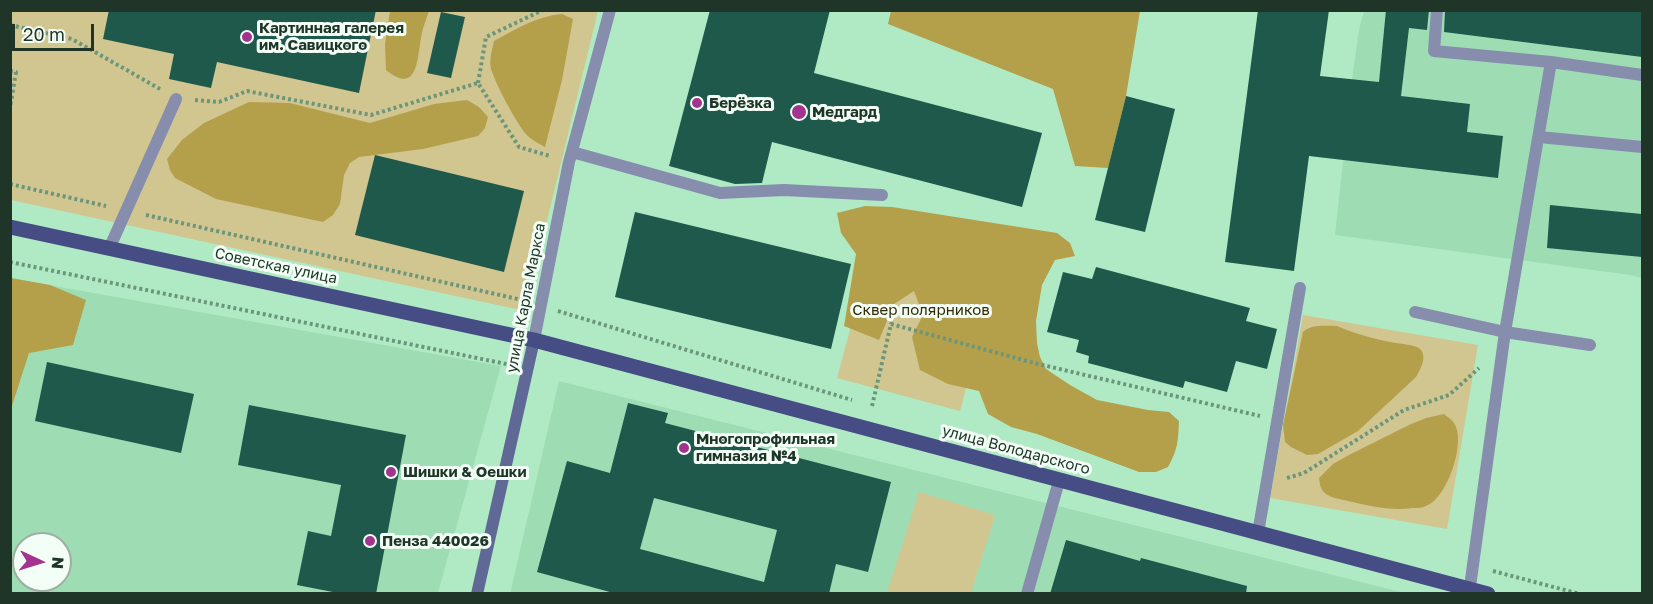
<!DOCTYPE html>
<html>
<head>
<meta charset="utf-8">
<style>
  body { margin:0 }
  #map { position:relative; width:1653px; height:604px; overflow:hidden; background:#b0eac4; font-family:"Golos Text",sans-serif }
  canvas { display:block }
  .frame { position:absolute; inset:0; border:12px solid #1e3527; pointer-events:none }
  .north { position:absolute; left:12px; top:532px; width:60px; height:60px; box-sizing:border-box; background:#f3fef6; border:2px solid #9eaea3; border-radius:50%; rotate:94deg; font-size:16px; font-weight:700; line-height:24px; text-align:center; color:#1e3527 }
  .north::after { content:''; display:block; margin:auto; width:21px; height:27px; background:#a4338f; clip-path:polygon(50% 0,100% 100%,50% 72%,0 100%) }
  .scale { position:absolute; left:12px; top:24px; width:82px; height:27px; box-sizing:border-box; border:3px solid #1e3527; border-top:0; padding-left:8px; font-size:18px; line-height:21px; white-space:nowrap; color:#1e3527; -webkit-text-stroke:4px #f3fef6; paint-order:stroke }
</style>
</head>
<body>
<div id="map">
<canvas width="1653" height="604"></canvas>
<div class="frame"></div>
<div class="north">N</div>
<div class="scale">20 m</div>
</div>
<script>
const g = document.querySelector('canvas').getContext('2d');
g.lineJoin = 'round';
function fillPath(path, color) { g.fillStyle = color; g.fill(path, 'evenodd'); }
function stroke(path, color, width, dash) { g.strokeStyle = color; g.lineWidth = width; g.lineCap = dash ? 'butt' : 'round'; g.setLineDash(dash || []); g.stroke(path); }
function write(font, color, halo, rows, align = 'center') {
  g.font = font + ' "Golos Text",sans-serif'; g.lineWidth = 6; g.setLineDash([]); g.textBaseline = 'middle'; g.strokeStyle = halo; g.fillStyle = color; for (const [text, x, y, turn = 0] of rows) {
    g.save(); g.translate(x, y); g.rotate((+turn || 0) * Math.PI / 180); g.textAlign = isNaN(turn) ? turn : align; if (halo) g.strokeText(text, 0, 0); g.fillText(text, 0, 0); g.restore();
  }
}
fillPath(new Path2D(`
  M1364,11h278v267l-12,-3 -295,-40 17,-156 7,-50z
  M10,278l491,88 -63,227h-427zM24,544h36v36h-36z
  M559,381l846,212 -895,1z`), '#9eddb4');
fillPath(new Path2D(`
  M11,11h587l-73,300 -514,-111z
  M882,210l123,32 -45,169 -123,-33z
  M1303,315l175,30 -31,184 -177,-31z
  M919,492l76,23 -24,78h-84z`), '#d1c590');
fillPath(new Path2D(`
  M390,11h39c-3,9 -7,18 -8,27 -4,23 -4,57 -35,32l-1,-26z
  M891,11h249l-14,85 -18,72 -33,-2 -22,-77 -165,-65z
  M562,14l11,5 -11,61 -17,67c-7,-4 -15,-8 -20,-14 -11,-15 -28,-46 -34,-64 -2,-9 1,-19 3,-28 22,-12 43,-25 68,-27z
  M467,100l12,7 9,10 -3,11 -7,8 -55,13 -64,8 -9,6 -6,12 -4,29 -7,11 -10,7 -107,-23 -41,-21 -5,-8 -3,-11 15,-19 22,-17 45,-21 41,1 80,20 64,-19z
  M865,206l27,1 165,26 13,10 5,13 -20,4 -13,25 -6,36 1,22 3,14 6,12 24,16 27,15 51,10 21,2 10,9c-1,21 -1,28 -11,46l-12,5h-17l-102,-38 -26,-7 -23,-13 -9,-23 -31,-7 -28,-14 -8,-33 11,-22 -9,-24 -20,13 -15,36 -35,-14 12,-72 -15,-21 -4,-20z
  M11,278l39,7 36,15 -13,45 -44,8 -18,56z
  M1337,326c21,9 43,15 66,18 5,1 13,1 18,6 6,8 -1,20 -5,27l-58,54 -40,23 -11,1 -16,-8 -6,-5 -2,-17 20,-93c8,-8 23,-6 34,-6z
  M1444,414c5,4 10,7 12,13 8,20 -9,71 -30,79 -4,2 -9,2 -13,2 -23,3 -43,-2 -65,-7 -7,-2 -17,-3 -22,-7 -6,-5 -6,-9 -7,-16l14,-14 16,-9 60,-30 17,-7z`), '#b4a04b');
fillPath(new Path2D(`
  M109,10h267l-17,83 -142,-31 -6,26 -42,-9 5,-25 -71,-15z
  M710,10h120l-16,63 228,60 -20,74 -250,-65 -10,41 -27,1 -66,-18z
  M1258,10h71l-9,66 59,6 7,-72h43l-2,20 -18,-2 -8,68 69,8 -3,28 36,4 -5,42 -189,-22 -15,115 -69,-9z
  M1445,10h197v47l-198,-25z
  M441,12l24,5 -14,61 -24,-5z
  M1126,96l49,13 -30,123 -50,-12z
  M375,155l149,36 -20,81 -149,-37z
  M1550,205l92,9v43l-95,-9z
  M635,212l216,52 -20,85 -216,-52z
  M1096,267l154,41 -4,13 31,8 -10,40 -31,-8 -9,31 -42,-11 -2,7 -95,-25 1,-7 -13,-4 3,-12 -32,-8 16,-60 29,7z
  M47,362l147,32 -13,59 -146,-32z
  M628,403l40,10 -3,10 226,59 -23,90 -32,-8 -7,30h-212l-80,-22 30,-111 43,12zM654,498l123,32 -13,52 -124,-33z
  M249,405l157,30 -30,159h-33l-46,-9 11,-54 23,5 10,-51 -103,-20z
  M1066,540l74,21 1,-3 106,28 -1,8h-196z`), '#1e594c');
stroke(new Path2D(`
  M10,25l62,14 88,50
  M10,71l6,1 -6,36
  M478,83l8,-46 57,-27
  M195,100l24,2 28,-11 124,24 107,-32 41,64 31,9
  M10,184l96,22
  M146,215l376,85
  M10,262l501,103
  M558,311l294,89
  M872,406l19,-82 143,39 226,53
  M1287,478l17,-5 100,-63 45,-15 30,-27
  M1493,571l87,23`), '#6c967b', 4, [3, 3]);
stroke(new Path2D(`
  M1437,10l-3,41 117,11 91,13
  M1539,137l103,10
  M572,152l148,41 64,-3 98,5
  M109,249l67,-150
  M1415,312l90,20 85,13
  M1505,332l46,-270
  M1258,533l42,-245
  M1027,594l32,-113`), '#878dad', 12);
stroke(new Path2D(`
  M1469,594l36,-262`), '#878dad', 12);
stroke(new Path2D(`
  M534,340l35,-178 41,-152`), '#878dad', 12);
stroke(new Path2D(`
  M477,594l57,-254`), '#606896', 12);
stroke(new Path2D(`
  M10,227l524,113 954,254`), '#454d84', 15);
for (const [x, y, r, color] of [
  [247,37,6,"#a4338f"],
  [697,103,6,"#a4338f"],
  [799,112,8,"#a4338f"],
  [684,448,6,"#a4338f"],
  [391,472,6,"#a4338f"],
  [370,541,6,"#a4338f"]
]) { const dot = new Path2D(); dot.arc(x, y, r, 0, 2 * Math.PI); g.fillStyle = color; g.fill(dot); stroke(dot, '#f3fef6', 2); }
write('bold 15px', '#1e3527', '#f3fef6', [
  ["Картинная галерея",259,28],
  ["им. Савицкого",259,45],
  ["Берёзка",709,103],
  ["Медгард",812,112],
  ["Многопрофильная",696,439],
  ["гимназия №4",696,456],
  ["Шишки & Оешки",403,472],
  ["Пенза 440026",382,541]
], 'left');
write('15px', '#1e3527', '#f3fef6', [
  ["Советская улица",276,266,12],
  ["улица Карла Маркса",526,298,-79],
  ["улица Володарского",1016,450,15]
]);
write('15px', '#322a03', '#f3fef6', [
  ["Сквер полярников",921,310]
]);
</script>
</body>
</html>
